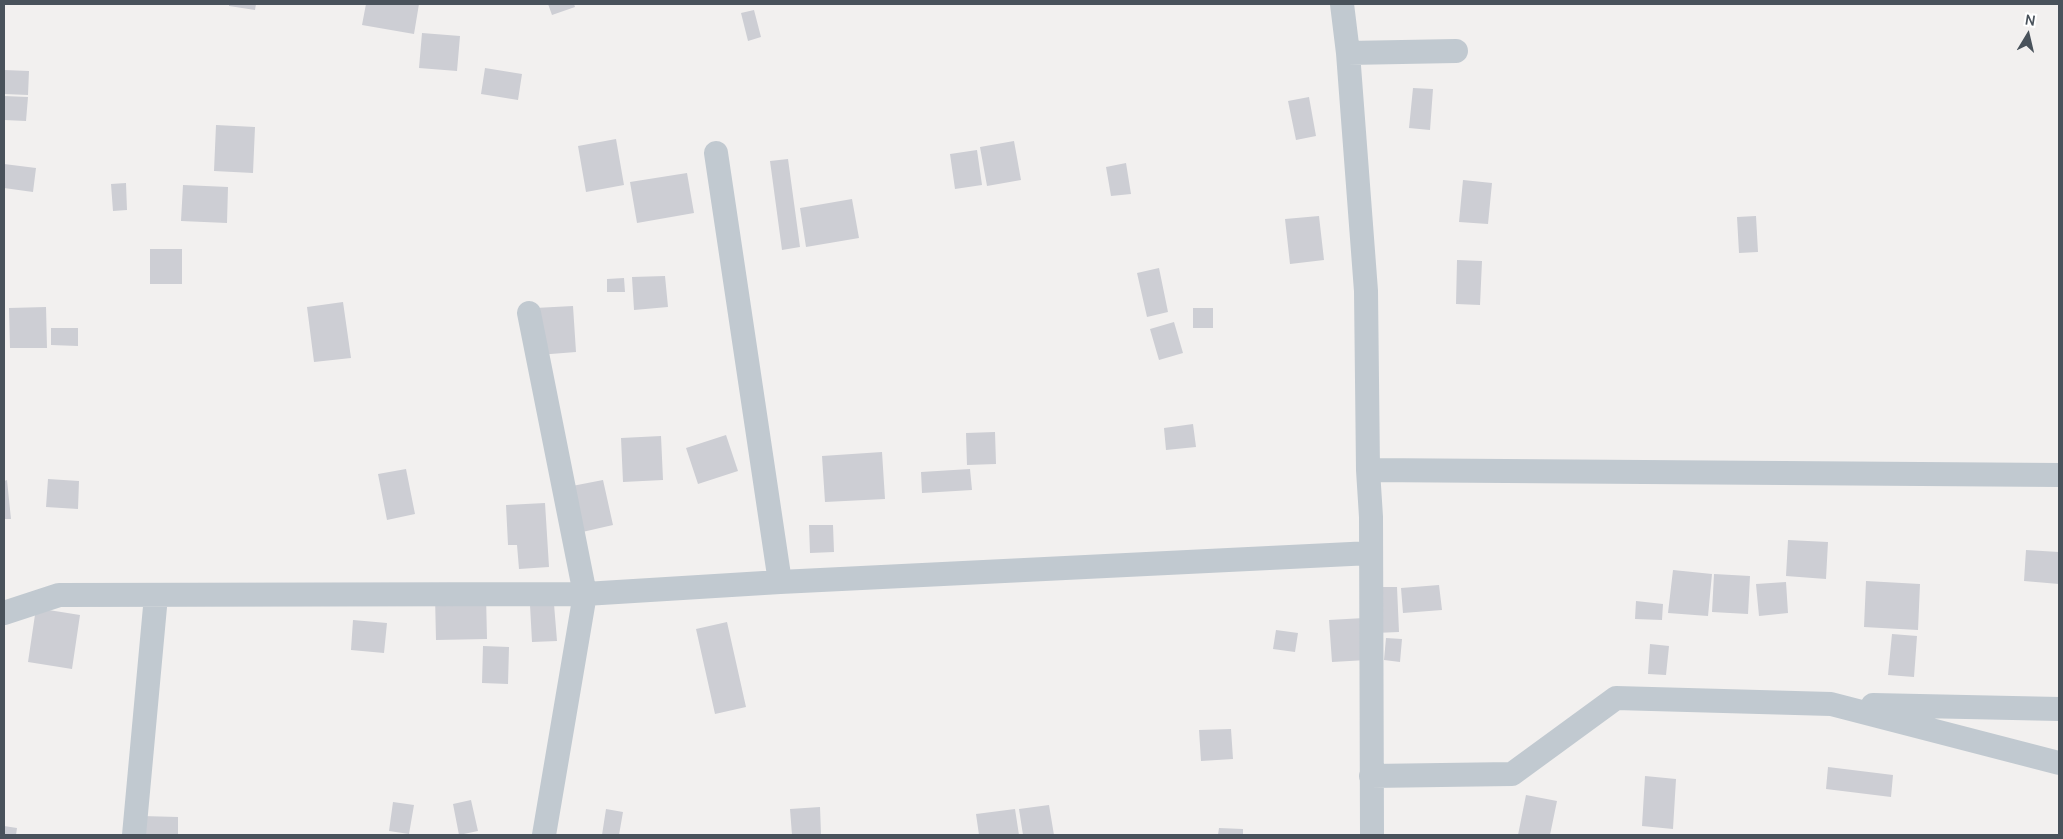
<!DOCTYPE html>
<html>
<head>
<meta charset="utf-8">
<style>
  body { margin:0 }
  #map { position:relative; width:2063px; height:839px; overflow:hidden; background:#f2f0ef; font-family:Manrope,sans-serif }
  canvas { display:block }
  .frame { position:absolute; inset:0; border:5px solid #49525b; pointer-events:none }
  .north { position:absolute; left:2003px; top:10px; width:50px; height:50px; -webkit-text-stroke:4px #fff; paint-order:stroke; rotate:9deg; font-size:14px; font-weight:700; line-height:20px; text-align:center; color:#49525b }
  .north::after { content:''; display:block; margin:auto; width:18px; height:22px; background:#49525b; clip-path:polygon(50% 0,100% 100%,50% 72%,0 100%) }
</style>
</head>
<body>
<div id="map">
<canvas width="2063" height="839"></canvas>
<div class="frame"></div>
<div class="north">N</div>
</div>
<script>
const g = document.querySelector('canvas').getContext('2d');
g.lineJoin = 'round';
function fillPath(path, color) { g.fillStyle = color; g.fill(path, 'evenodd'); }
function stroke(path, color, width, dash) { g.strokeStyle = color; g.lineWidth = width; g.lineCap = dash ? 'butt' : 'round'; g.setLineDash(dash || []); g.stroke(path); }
fillPath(new Path2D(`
  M229,4h27l-1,6 -26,-4z
  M366,4h53l-5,30 -52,-9z
  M548,4h26l1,3 -23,8z
  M754,10l7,27 -13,4 -7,-28z
  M422,33l38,3 -3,35 -38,-3z
  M485,68l37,6 -4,26 -37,-6z
  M4,70l25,1 -1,24 -24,-1z
  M1413,88l20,1 -3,41 -21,-2z
  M4,96l24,1 -2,24 -22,-1z
  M1309,97l7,39 -20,4 -8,-39z
  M216,125l39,2 -2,46 -39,-2z
  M616,139l8,46 -38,7 -8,-46z
  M1014,141l7,39 -34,6 -7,-39z
  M977,150l5,35 -27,4 -5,-35z
  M788,159l12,88 -18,3 -12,-89z
  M1126,163l5,31 -20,2 -5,-29z
  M4,164l32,4 -3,24 -29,-4z
  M687,173l7,40 -57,10 -7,-41z
  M1463,180l29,3 -4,41 -29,-2z
  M126,183l1,27 -14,1 -2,-27z
  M183,185l45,2 -1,36 -46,-2z
  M852,199l7,39 -53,9 -6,-39z
  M1319,216l5,44 -34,4 -5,-45z
  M1756,216l2,36 -19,1 -2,-36z
  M150,249h32v35h-32z
  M1457,260l25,1 -2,44 -24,-1z
  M1159,268l9,44 -21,5 -10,-44z
  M665,276l3,31 -34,3 -2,-33z
  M624,278l1,14h-18v-13z
  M343,302l8,56 -37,4 -7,-55z
  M573,306l3,46 -38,3 -3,-47z
  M46,307l1,41h-37l-1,-40z
  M1193,308h20v20h-20z
  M1174,322l9,31 -24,7 -9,-31z
  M51,328h27v18l-27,-1z
  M1193,424l3,23 -30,3 -2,-22z
  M995,432l1,32 -29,1 -1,-32z
  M726,435l12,36 -40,13 -12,-36z
  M661,436l2,44 -40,2 -2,-44z
  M882,452l3,47 -60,3 -3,-46z
  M406,469l9,45 -28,6 -9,-46z
  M970,469l2,21 -50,3 -1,-21z
  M48,479l31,2 -1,28 -32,-2z
  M7,480l4,39h-7v-38z
  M603,480l10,45 -35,8 -11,-46z
  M545,503l4,64 -30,2 -2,-24h-9l-2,-40z
  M809,525h24l1,27 -24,1z
  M1788,540l40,2 -2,37 -40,-3z
  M2026,550l33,2v32l-35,-3z
  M1673,570l39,4 -4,42 -40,-3z
  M1714,574l36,2 -2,38 -36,-2z
  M1866,581l54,3 -2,46 -54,-3z
  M1786,582l2,31 -29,3 -3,-32z
  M1439,585l3,25 -39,3 -2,-25z
  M1373,587h24l2,45 -24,1z
  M486,595l1,44 -51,1 -1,-44z
  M1636,601l27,3 -1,16 -27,-1z
  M554,604l3,37 -25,1 -2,-37z
  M36,608l44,7 -8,54 -44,-7z
  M1364,618l3,42 -35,2 -3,-42z
  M353,620l34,3 -3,30 -33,-3z
  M727,622l19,85 -31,7 -19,-85z
  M1276,630l22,3 -3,19 -22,-3z
  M1892,634l25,2 -3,41 -26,-2z
  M1386,638l16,1 -2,23 -16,-2z
  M1650,644l19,2 -3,29 -18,-1z
  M483,646l26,1 -1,37 -26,-1z
  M1231,729l2,30 -32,2 -2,-31z
  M1828,767l65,8 -2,22 -65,-8z
  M1645,776l31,3 -3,50 -31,-3z
  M1526,795l31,6 -7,34h-32z
  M471,800l7,31 -19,4 -6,-31z
  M393,802l21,3 -5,29 -20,-3z
  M1049,805l5,30h-31l-4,-26z
  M820,807l1,27 -29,1 -2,-26z
  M606,809l17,3 -4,23h-17z
  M1015,809l4,26h-40l-3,-21z
  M142,816l36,1v18h-37z
  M4,826l13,2 -1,7h-12z
  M1219,828l24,1v6h-25z`), '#cdced4');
stroke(new Path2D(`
  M1342,4l6,49 18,238 2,179 3,47 1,318
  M1348,53l108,-2
  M716,153l64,429
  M529,313l56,281 -41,241
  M1368,470l691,5
  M4,613l55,-18 526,-1 195,-12 591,-29
  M1873,705l186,4
  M1371,776l141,-2 104,-76 215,6 228,59
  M134,835l22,-239`), '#c1c9d0', 24);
</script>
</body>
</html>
